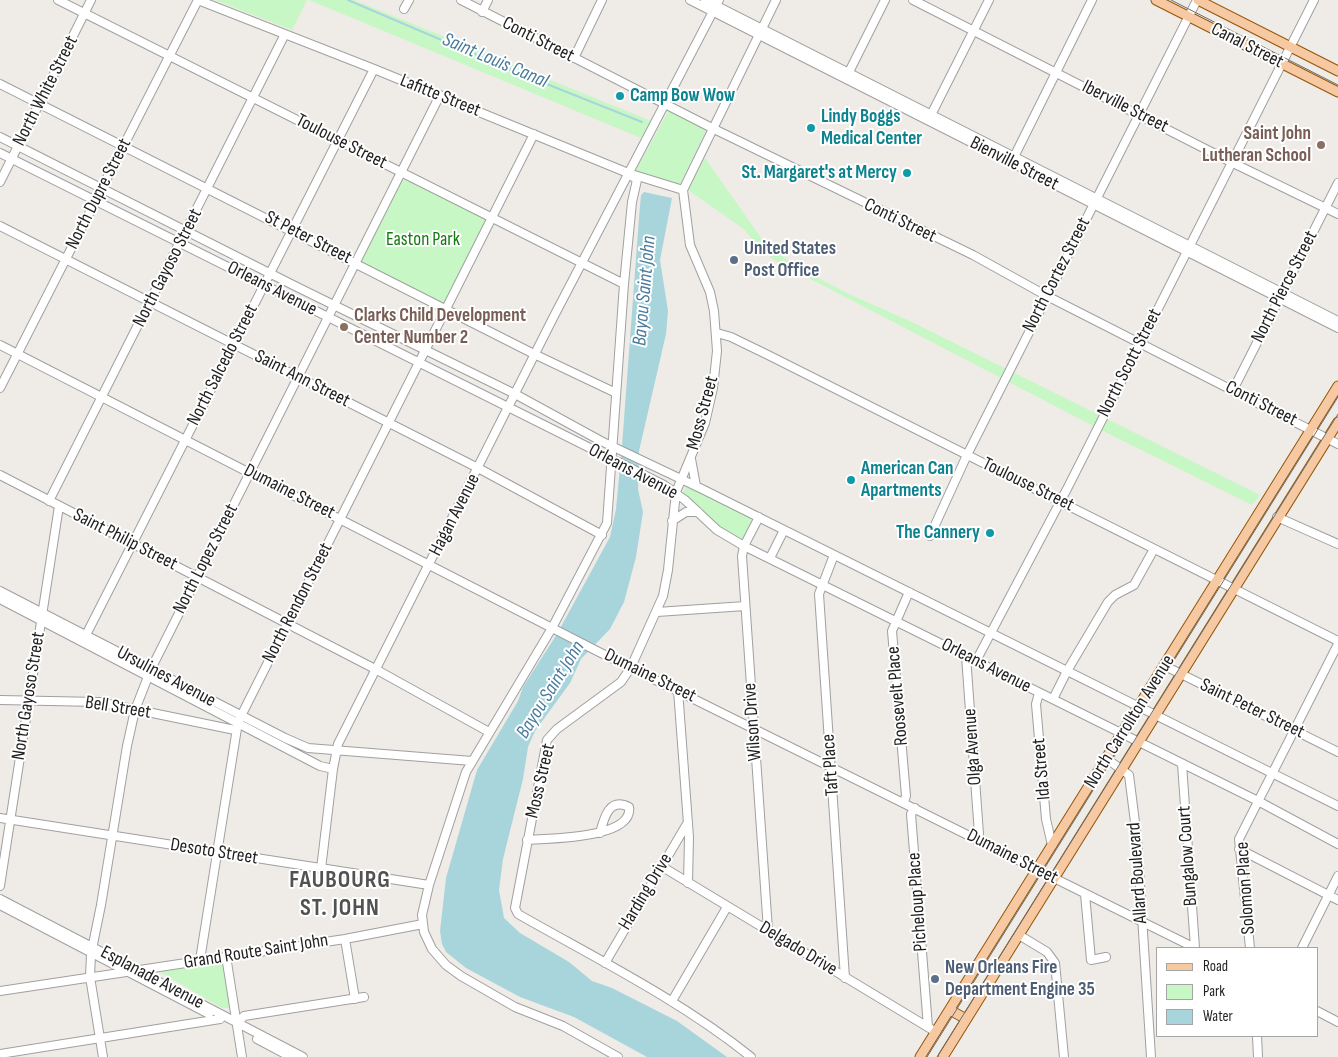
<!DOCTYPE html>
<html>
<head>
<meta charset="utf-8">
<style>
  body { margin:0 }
  #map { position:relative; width:1338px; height:1057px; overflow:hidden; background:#efebe6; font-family:"Sofia Sans Condensed",sans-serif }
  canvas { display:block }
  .legend { position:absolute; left:1156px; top:947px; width:162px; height:90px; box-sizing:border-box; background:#fff; border:1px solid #a5a5a5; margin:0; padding:6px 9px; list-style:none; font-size:15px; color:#1f1f1f }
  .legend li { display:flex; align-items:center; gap:10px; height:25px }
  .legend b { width:25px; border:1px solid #a5a5a5 }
</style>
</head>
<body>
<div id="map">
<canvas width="1338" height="1057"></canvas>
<ul class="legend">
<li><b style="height:6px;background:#f7c9a2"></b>Road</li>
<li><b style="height:14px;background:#c7f7c5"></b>Park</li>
<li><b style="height:14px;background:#a8d5db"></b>Water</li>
</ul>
</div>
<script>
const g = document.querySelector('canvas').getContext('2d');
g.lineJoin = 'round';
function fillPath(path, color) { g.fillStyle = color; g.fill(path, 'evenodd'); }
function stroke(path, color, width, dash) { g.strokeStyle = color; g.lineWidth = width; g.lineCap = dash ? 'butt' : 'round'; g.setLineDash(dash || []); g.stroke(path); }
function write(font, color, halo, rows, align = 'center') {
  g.font = font + ' "Sofia Sans Condensed",sans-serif'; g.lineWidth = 4; g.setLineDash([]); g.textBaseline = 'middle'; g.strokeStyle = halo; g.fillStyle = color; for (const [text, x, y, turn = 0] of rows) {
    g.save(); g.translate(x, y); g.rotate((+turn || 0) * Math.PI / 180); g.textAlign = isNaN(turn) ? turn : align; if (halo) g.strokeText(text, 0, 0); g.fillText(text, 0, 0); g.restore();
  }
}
fillPath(new Path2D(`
  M215,0h92l-15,30z
  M309,0h45l297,121 -10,17z
  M669,110l38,19 -27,55 -45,-12z
  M705,158l61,87 35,24 48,25 65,29 346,172 -8,10 -147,-73 -329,-171 -17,-13 -15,-19 -56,-39z
  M400,172l91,46 -45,90 -91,-46z
  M686,485l66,33 -8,20 -3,1 -23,-13 -35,-32z
  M224,961l7,47h-9l-62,-36z`), '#c7f7c5');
fillPath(new Path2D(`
  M644,192l28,6 -12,62 8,51 -2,23 -27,117 -1,38 5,23 -7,45 -12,45 -14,27 -29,30 -11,24 -35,48 -7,16 -5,32 -20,80 -4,31 5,28 16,15 49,29 23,19 20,7 65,33 50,36h-80l-73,-40 -54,-20 -54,-29 -20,-16 -4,-8 -2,-13 6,-53 31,-108 41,-69 5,-14 34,-53 53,-97 6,-28 6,-63 17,-228 2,-23z`), '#a8d5db');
stroke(new Path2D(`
  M348,0l166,71 128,51`), '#a8d5db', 2);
const minor = new Path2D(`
  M58,0l566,284
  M198,0l176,69 254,104 55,17
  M461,0l251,128 261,127 74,41 291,148
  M690,0l648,328
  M705,0l633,321
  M913,0l318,162 107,52
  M404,9l5,-9
  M482,12l6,-12
  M574,58l28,-58
  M847,76l38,-76
  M0,84l534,270 82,39
  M930,117l59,-117
  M0,137l297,150 218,107 86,47 101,48 636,317
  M0,153l664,332 21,15 32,30 27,16 514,255 80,43
  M1013,159l79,-159
  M0,182l91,-182
  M0,226l478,242 124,67
  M717,333l14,4 37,18 570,286
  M0,345l595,305 600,298
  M0,388l198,-388
  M1233,390l105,-207
  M691,459l5,27
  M0,475l377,195 112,62
  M49,501l236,-467
  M759,517l-15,29 -2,10 26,374
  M1277,517l61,27
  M672,521l14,-9h12
  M930,536l37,-81 230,-455
  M834,555l-15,39 26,384
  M770,558l14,-28
  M0,591l285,147 23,10 164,13
  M0,599l320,167 13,3
  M657,612l88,-6
  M86,635l288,-566
  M966,656l13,178 -2,4
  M976,661l92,-174 246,-487
  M1165,666l173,86
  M678,690l11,147 -1,46
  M1039,693l-3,11 10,115 6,26
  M1053,699l14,-28 41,-69 7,-7 19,-10 20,-36
  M0,700l99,2 136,28
  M1107,759l22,16 8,63 14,219
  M1182,764l13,184
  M904,802l2,-6 -14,-165 17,-39
  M915,808l-4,6 17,213
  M0,818l429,67
  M527,840c21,-2 107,-1 102,-33 -20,-10 -25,11 -29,26
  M1239,849l99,51
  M661,866l275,166
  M321,869l12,-100 5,-25 215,-426 166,-318
  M0,886l59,-380
  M1085,894l6,66 15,-3
  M0,899l303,158
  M0,905l209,109
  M1019,935l28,17 8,11 9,94
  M345,939l10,60
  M1250,948l-11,-109 99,-195
  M1302,948l36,-72
  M226,956l16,101
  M200,960l38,-238 296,-588
  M605,963l83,-141
  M0,991l345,-52 78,-15
  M672,1001l55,-94
  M1317,1011l21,11
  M237,1024l7,-8 120,-19
  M1257,1036l1,21
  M257,1039l34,18
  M0,1054l220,-35
  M103,1057l-13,-80 1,-23 10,-49 26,-159 8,-36 16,-41 289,-574
  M618,1057l-55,-31 -48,-19 -54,-31 -15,-11 -14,-16 -8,-17 -2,-17 7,-30 37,-113 86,-144 55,-105 17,-239 8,-82 5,-22 -9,-7
  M751,1057c-71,-57 -154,-98 -233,-143l-3,-6 32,-168 10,-11 64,-47 10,-15 32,-71 5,-26 8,-78 29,-69 8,-35 4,-37 -3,-40 -4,-19 -20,-47 -7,-55 93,-190`);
const major = new Path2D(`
  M1156,0l182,92
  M1198,0l140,71
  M950,1010l16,9
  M920,1057l418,-671
  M943,1057l395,-635`);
stroke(minor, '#a0a0a0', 10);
stroke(major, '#935507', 11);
stroke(minor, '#fff', 8);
stroke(major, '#f7c9a2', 9);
stroke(new Path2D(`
  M1171,0l167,85
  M927,1057l411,-660
  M937,1057l401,-643`), '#6d6d6d', 1);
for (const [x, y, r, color] of [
  [620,96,5,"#0f9aa8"],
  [811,128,5,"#0f9aa8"],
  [1321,145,5,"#8d6e63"],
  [907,173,5,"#0f9aa8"],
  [734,260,5,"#5c6f8a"],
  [344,327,5,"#8d6e63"],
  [851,480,5,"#0f9aa8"],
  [990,533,5,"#0f9aa8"],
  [935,979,5,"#5c6f8a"]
]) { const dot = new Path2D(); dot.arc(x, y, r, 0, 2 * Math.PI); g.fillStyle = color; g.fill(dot); stroke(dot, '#fff', 2); }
write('19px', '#1f1f1f', '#fff', [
  ["Conti Street",538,40,27],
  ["Canal Street",1247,46,27],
  ["North White Street",46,91,-63],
  ["Lafitte Street",440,96,22],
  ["Iberville Street",1125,107,27],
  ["Toulouse Street",341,142,27],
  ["Bienville Street",1014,164,27],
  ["North Dupre Street",99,194,-63],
  ["Conti Street",900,221,26],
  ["St Peter Street",308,238,27],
  ["North Gayoso Street",168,268,-63],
  ["North Cortez Street",1057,275,-63],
  ["North Pierce Street",1285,287,-63],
  ["Orleans Avenue",272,289,27],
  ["North Scott Street",1130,363,-63],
  ["North Salcedo Street",223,365,-63],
  ["Saint Ann Street",302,379,27],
  ["Conti Street",1261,404,27],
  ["Moss Street",703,413,-75],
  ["Orleans Avenue",633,472,28],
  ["Toulouse Street",1028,485,26],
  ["Dumaine Street",289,492,27],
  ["Hagan Avenue",455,515,-63],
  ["Saint Philip Street",125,540,27],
  ["North Lopez Street",206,559,-63],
  ["North Rendon Street",298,603,-63],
  ["Orleans Avenue",986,666,27],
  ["Dumaine Street",650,676,26],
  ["Ursulines Avenue",166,677,28],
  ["North Gayoso Street",29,696,-81],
  ["Roosevelt Place",898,696,-95],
  ["Bell Street",118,708,9],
  ["Saint Peter Street",1252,709,26],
  ["Wilson Drive",753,722,-94],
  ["North Carrollton Avenue",1130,722,-58],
  ["Olga Avenue",973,747,-94],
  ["Taft Place",831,765,-94],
  ["Ida Street",1042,769,-95],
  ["Moss Street",541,781,-77],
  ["Desoto Street",214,852,9],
  ["Bungalow Court",1188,856,-94],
  ["Dumaine Street",1012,857,27],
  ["Allard Boulevard",1138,873,-94],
  ["Solomon Place",1246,888,-94],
  ["Harding Drive",646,892,-59],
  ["Picheloup Place",918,902,-94],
  ["Delgado Drive",798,949,31],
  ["Grand Route Saint John",256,952,-9],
  ["Esplanade Avenue",152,978,28]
]);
write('bold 19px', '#0d838f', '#fff', [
  ["Camp Bow Wow",630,96],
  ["Lindy Boggs",821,117],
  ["Medical Center",821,139],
  ["St. Margaret's at Mercy",897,173,"right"],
  ["American Can",861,469],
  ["Apartments",861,491],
  ["The Cannery",980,533,"right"]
], 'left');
write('bold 19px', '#785e54', '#fff', [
  ["Saint John",1311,134],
  ["Lutheran School",1311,156],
  ["Clarks Child Development",354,316,"left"],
  ["Center Number 2",354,338,"left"]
], 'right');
write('19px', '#147911', '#fff', [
  ["Easton Park",423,240]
]);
write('bold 19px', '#4e5e75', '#fff', [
  ["United States",744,249],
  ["Post Office",744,271],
  ["New Orleans Fire",945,968],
  ["Department Engine 35",945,990]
], 'left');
write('italic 20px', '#497b9c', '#fff', [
  ["Saint Louis Canal",495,61,23],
  ["Bayou Saint John",645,291,-85],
  ["Bayou Saint John",551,690,-58]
]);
g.letterSpacing = '1px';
write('bold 24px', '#525252', '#fff', [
  ["FAUBOURG",340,881],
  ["ST. JOHN",340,909]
]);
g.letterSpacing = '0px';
</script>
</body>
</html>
